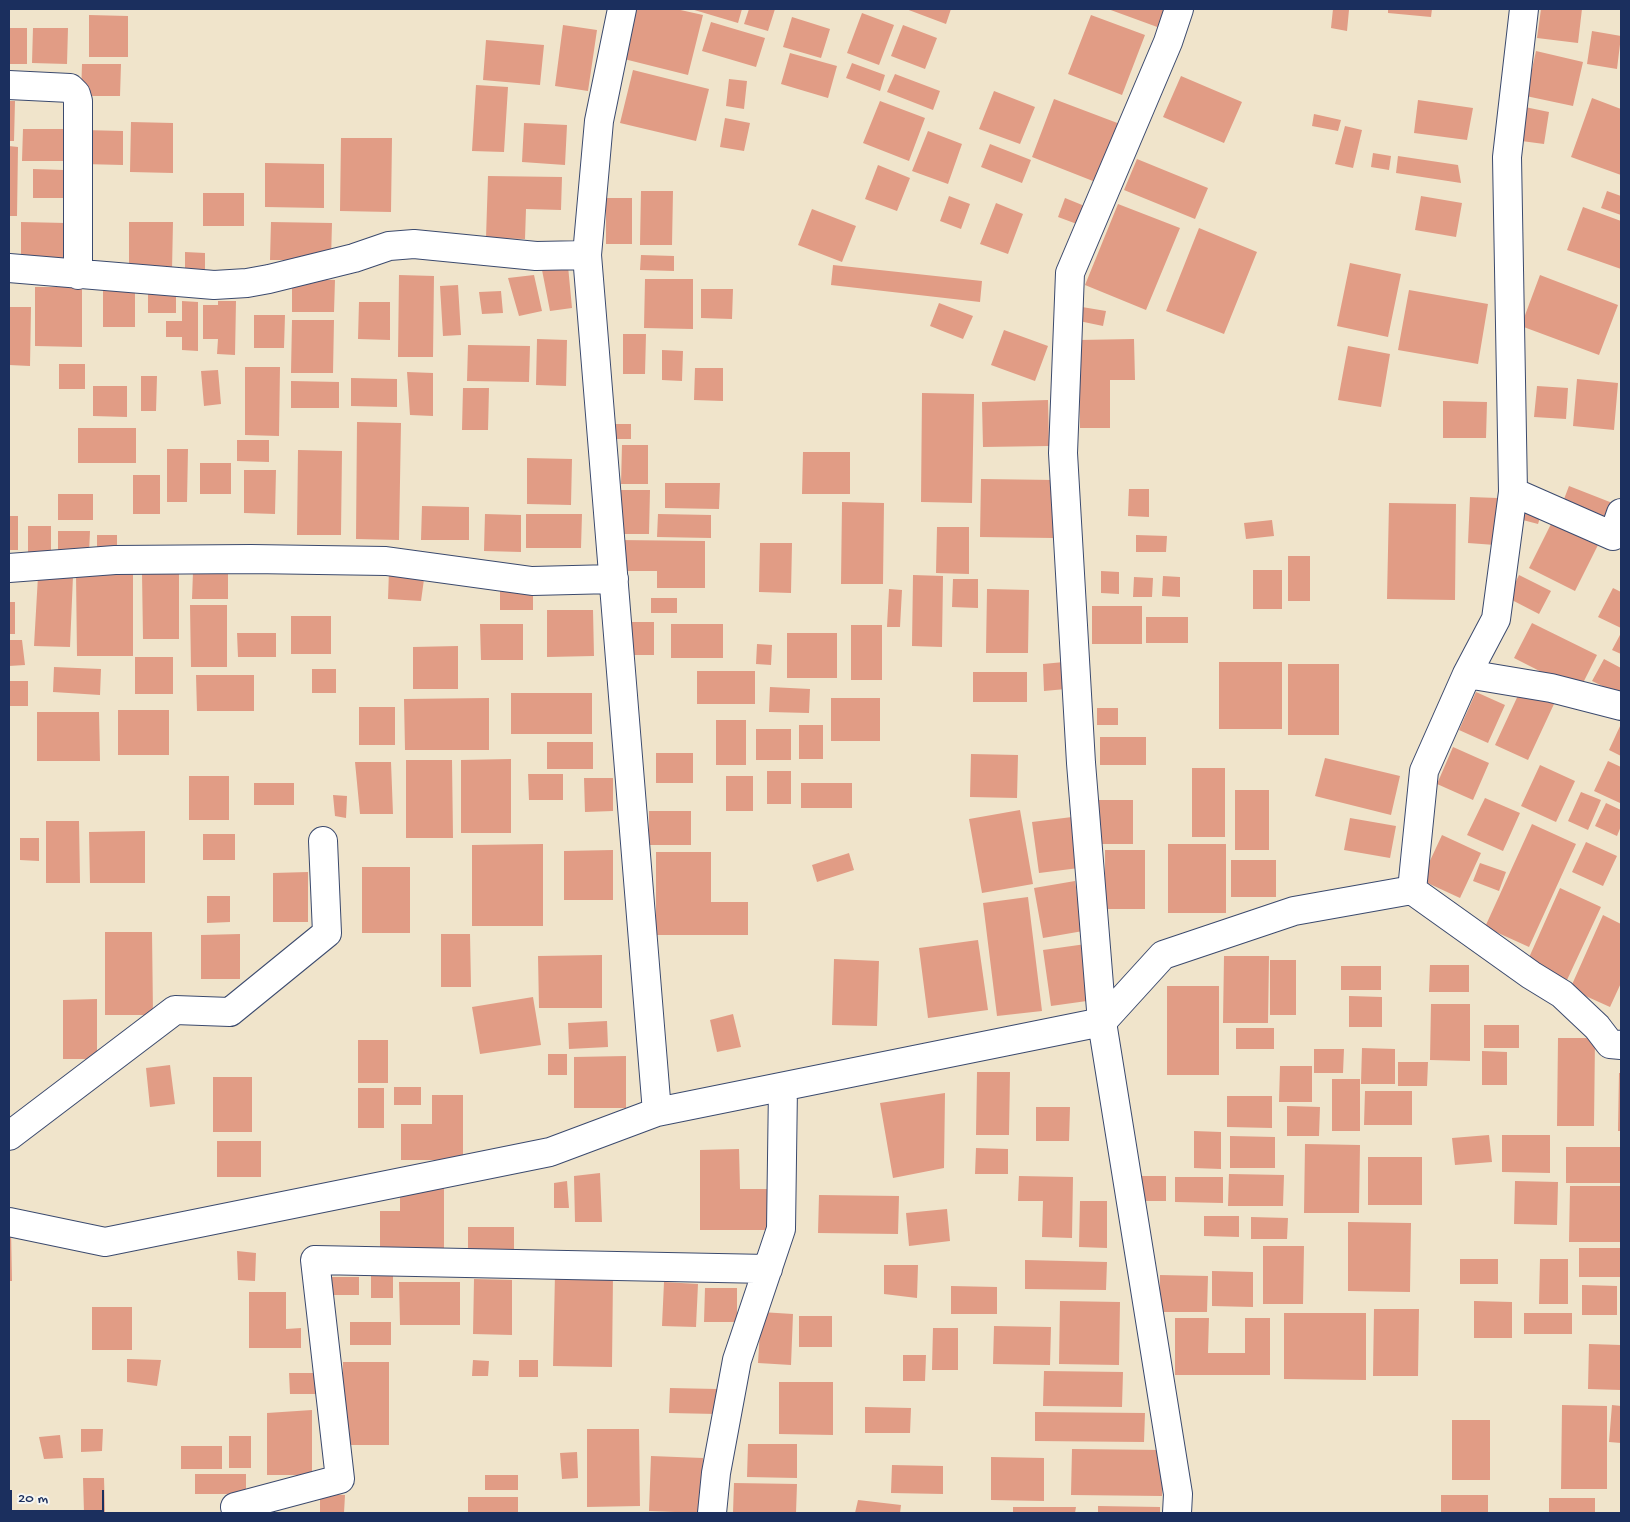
<!DOCTYPE html>
<html>
<head>
<meta charset="utf-8">
<style>
  body { margin:0 }
  #map { position:relative; width:1630px; height:1522px; overflow:hidden; background:#f0e4cb; font-family:"Gochi Hand",sans-serif }
  canvas { display:block }
  .frame { position:absolute; inset:0; border:10px solid #1b2f5e; pointer-events:none }
  .scale { position:absolute; left:10px; top:1490px; width:94px; height:22px; box-sizing:border-box; border:2px solid #1b2f5e; border-top:0; padding-left:6px; font-size:15px; line-height:18px; white-space:nowrap; color:#1b2f5e; -webkit-text-stroke:4px #f6f6f2; paint-order:stroke }
</style>
</head>
<body>
<div id="map">
<canvas width="1630" height="1522"></canvas>
<div class="frame"></div>
<div class="scale">20 m</div>
</div>
<script>
const g = document.querySelector('canvas').getContext('2d');
g.lineJoin = 'round';
function fillPath(path, color) { g.fillStyle = color; g.fill(path, 'evenodd'); }
function stroke(path, color, width, dash) { g.strokeStyle = color; g.lineWidth = width; g.lineCap = dash ? 'butt' : 'round'; g.setLineDash(dash || []); g.stroke(path); }
fillPath(new Path2D(`
  M628,9h48l27,6 -15,60 -72,-18z
  M691,9h51l-4,14z
  M749,9h26l-7,22 -24,-7z
  M906,9h45l-5,15z
  M1108,9h59l-7,19z
  M1333,9l16,1 -2,21 -16,-3z
  M1388,9h44l-1,8 -43,-4z
  M1541,9h41l-4,34 -41,-5z
  M862,13l32,12 -15,40 -32,-12z
  M89,15l39,1v41h-39z
  M1091,15l54,20 -23,60 -54,-21z
  M792,17l38,12 -9,29 -38,-11z
  M711,22l54,16 -9,29 -54,-16z
  M563,25l34,5 -9,61 -33,-5z
  M903,25l34,13 -12,31 -34,-13z
  M9,28h18v36h-18z
  M33,28h35l-1,36 -35,-1z
  M1592,31l29,5 -4,33 -30,-5z
  M486,40l58,5 -4,40 -57,-5z
  M1536,51l47,11 -10,44 -47,-10z
  M790,53l47,13 -9,32 -47,-14z
  M852,63l33,12 -5,16 -34,-13z
  M82,64h39l-1,32h-39z
  M633,70l76,19 -13,52 -76,-18z
  M895,74l45,17 -7,19 -46,-18z
  M1181,76l61,26 -18,41 -61,-26z
  M729,79l18,2 -3,28 -18,-3z
  M476,85l32,2 -4,65 -32,-1z
  M994,91l41,16 -15,37 -41,-15z
  M1592,98l29,11v66l-50,-18z
  M1054,99l66,25 -22,59 -66,-26z
  M1418,100l55,8 -6,32 -53,-7z
  M9,101h6l-1,40h-5z
  M880,101l45,17 -16,43 -46,-18z
  M1520,106l29,6 -5,32 -30,-4z
  M1314,114l27,6 -3,11 -26,-5z
  M725,118l25,5 -6,28 -24,-4z
  M131,122l42,1v50l-43,-1z
  M524,123l43,2 -2,40 -43,-3z
  M1345,126l17,4 -9,38 -18,-4z
  M23,129h43l-1,32h-43z
  M84,130l39,1v34l-40,-1z
  M928,131l34,13 -14,40 -36,-13z
  M341,138h51l-1,74 -51,-1z
  M990,144l41,16 -9,23 -41,-16z
  M9,146l9,1 -1,69h-8z
  M1373,153l18,3 -2,14 -18,-3z
  M1398,156l60,9 3,18 -65,-10z
  M1137,159l71,29 -13,31 -71,-29z
  M265,163l59,1v44l-59,-1z
  M878,165l32,13 -13,33 -32,-12z
  M33,169l31,1 -1,28h-30z
  M488,176l74,1 -1,33 -35,-1 -1,30 -39,-1z
  M641,191h32l-1,54h-32z
  M1607,191l14,5v19l-20,-7z
  M203,193h41v33h-41z
  M949,196l21,8 -9,25 -21,-8z
  M1421,196l41,7 -6,34 -41,-7z
  M606,198h26v46h-26z
  M1065,198l27,11 -7,18 -27,-10z
  M996,203l27,11 -15,40 -28,-10z
  M1118,204l62,24 -34,82 -61,-25z
  M1583,207l38,14v48l-54,-19z
  M812,209l44,17 -14,36 -44,-17z
  M21,222l45,1v42h-45z
  M129,222h44l-1,48h-43z
  M271,222l61,1 -1,37h-61z
  M1199,228l58,24 -33,82 -58,-23z
  M185,252l20,1v22h-20z
  M641,255l33,1v15l-34,-1z
  M1350,263l51,11 -13,63 -51,-11z
  M833,265l149,16 -2,21 -149,-17z
  M568,266l4,42 -22,3 -8,-41z
  M399,275l35,1 -1,81h-35z
  M534,275l8,36 -23,5 -11,-38z
  M1540,275l78,30 -19,50 -78,-29z
  M292,279l43,1 -1,32h-42z
  M645,279h48v50l-49,-1z
  M458,285l3,50 -18,1 -3,-50z
  M35,287h47v60l-47,-1z
  M103,288h32v39h-32z
  M701,289h32l-1,30 -31,-1z
  M1409,290l79,14 -10,60 -80,-14z
  M501,291l2,22 -21,1 -3,-22z
  M148,293h28v20h-28z
  M182,301l16,1v49l-16,-1v-13h-16v-16h16z
  M218,301h18l-1,54 -18,-1 1,-15h-15v-34h15z
  M359,302h31v38l-32,-1z
  M939,303l34,13 -10,23 -33,-13z
  M9,307h22l-1,59 -21,-1z
  M1082,307l24,4 -3,15 -24,-5z
  M254,315h31l-1,33h-30z
  M292,320h42l-1,53h-42z
  M1004,330l44,16 -13,35 -44,-16z
  M623,334h23l-1,40h-22z
  M537,339l30,1 -1,46 -30,-1z
  M1134,339l1,41h-25v48h-30l-1,-88z
  M468,345l62,1 -1,36 -62,-1z
  M1348,346l42,8 -9,53 -43,-7z
  M662,350l21,1 -1,30 -20,-1z
  M59,364h26v25h-26z
  M245,367h35l-1,69 -34,-1z
  M695,368h28v33l-29,-1z
  M218,370l3,34 -17,2 -3,-35z
  M407,372l26,1v43l-23,-1z
  M141,376h16l-1,35h-15z
  M351,378l46,1v28l-46,-1z
  M1577,379l41,4 -4,47 -41,-4z
  M291,381l48,1v26h-48z
  M93,386h34v31l-34,-1z
  M1537,386l31,2 -2,31 -32,-2z
  M463,388h26l-1,42h-26z
  M922,393l52,1 -2,109 -51,-1z
  M1048,400l1,46 -66,1 -1,-45z
  M1443,401l44,1 -1,36h-43z
  M357,422l44,1 -2,117 -43,-1z
  M611,424h20v15h-20z
  M78,428h58v35h-58z
  M237,440h32v22l-32,-1z
  M622,445h26v39h-27z
  M167,449h21l-1,53h-20z
  M298,450l44,1 -1,84h-44z
  M803,452h47v42h-48z
  M527,458l45,1 -1,46 -44,-1z
  M200,463h31v31h-31z
  M244,470h32l-1,44 -31,-1z
  M133,475h27v39h-27z
  M981,479l73,1 -1,58 -73,-1z
  M665,483h55l-1,26 -54,-1z
  M1569,486l46,18 -8,22 -46,-19z
  M1129,489h20v28l-21,-1z
  M613,490h37l-1,44h-36z
  M58,494h35v26h-35z
  M1470,497l28,1 -3,47 -27,-2z
  M842,502l42,1 -1,81h-42z
  M1525,502l18,6 -5,16 -19,-5z
  M1389,503l67,1 -1,96 -68,-1z
  M422,506l47,1v33h-48z
  M485,514l36,1v37l-37,-1z
  M526,514h56l-1,34h-55z
  M658,514l53,1v23l-54,-1z
  M9,516h9v34h-9z
  M1272,520l2,16 -28,3 -2,-16z
  M1553,520l46,23 -24,48 -46,-23z
  M28,526h23v31h-23z
  M937,527h32v47l-33,-1z
  M58,531h32l-1,22h-31z
  M97,535h20v13l-20,-1z
  M1136,535l31,1 -1,16h-30z
  M619,540l86,1v47h-48v-17h-38z
  M760,543h32l-1,50 -32,-1z
  M1288,556h22v45h-22z
  M389,570l36,2 -4,29 -33,-2z
  M1253,570h29v39h-29z
  M1101,571l18,1v22l-18,-1z
  M193,572l35,1v26h-36z
  M76,573h57v83h-56z
  M142,573h37v66h-36z
  M913,575l30,1 -1,71 -30,-1z
  M1519,575l32,16 -12,23 -31,-16z
  M38,576h35l-3,71 -36,-1z
  M1163,576l17,1v20l-18,-1z
  M1134,577l19,1 -1,19h-19z
  M953,579h25v29l-26,-1z
  M500,587l33,1v22h-33z
  M1613,588l8,4v36l-23,-11z
  M889,589l13,1 -2,37h-13z
  M987,589l42,1 -1,63h-42z
  M651,598h26v15h-26z
  M9,602h6v32h-6z
  M190,605h37v62h-36z
  M1092,606h50v38h-50z
  M547,610h46l1,46 -47,1z
  M291,616h40v38h-40z
  M1146,617h42v26h-42z
  M623,622h31v33h-31z
  M1532,623l65,32 -18,36 -65,-33z
  M480,624h43v36h-42z
  M671,624h52v34h-52z
  M851,625h31v55h-31z
  M237,633h39v24h-38z
  M787,633h50v45h-50z
  M1621,633v21l-9,-4z
  M9,640h13l3,25 -16,1z
  M757,644l15,1 -1,20 -15,-1z
  M458,646v43h-45v-42z
  M135,657h38v37h-38z
  M1604,659l17,9v27l-29,-14z
  M1064,662l2,27 -22,2 -1,-27z
  M1219,662h63v67h-63z
  M1288,664h51v71h-51z
  M54,667l47,2 -1,26 -47,-3z
  M312,669h24v24h-24z
  M697,671h58v33h-58z
  M973,672h54v30h-54z
  M196,675h58v36h-57z
  M9,681h19v25h-19z
  M770,687l40,2 -1,24 -40,-1z
  M1521,689l33,15 -26,56 -33,-15z
  M1476,692l29,13 -17,38 -29,-13z
  M511,693h81v41h-81z
  M489,698v52h-84l-1,-51z
  M831,698h49v43h-49z
  M359,707h36v38h-36z
  M1097,708h21v17h-21z
  M118,710h51v45h-51z
  M37,712h62l1,49h-63z
  M716,720h30v45h-30z
  M1621,724v32l-12,-6z
  M799,725h24v34h-24z
  M756,729h35v31h-35z
  M1100,737h46v28h-46z
  M547,742h46v27h-46z
  M1453,747l36,16 -16,37 -36,-16z
  M656,753h37v30h-37z
  M971,754l47,1 -1,43 -47,-1z
  M1325,758l75,18 -9,39 -76,-19z
  M511,759v74h-50v-73z
  M406,760h46l1,78h-47z
  M1608,761l13,6 -1,36 -26,-12z
  M355,762h36l2,52h-33z
  M1540,765l35,16 -19,41 -35,-16z
  M1192,768h33v69h-33z
  M767,771h24v33h-24z
  M528,774h35v26h-34z
  M189,776h40v44h-40z
  M726,776h27v35h-27z
  M584,778h29v33l-28,1z
  M254,783h40v22h-40z
  M801,783h51v25h-51z
  M1235,790h34v60h-34z
  M1581,792l20,8 -13,30 -20,-9z
  M333,795l14,1 -1,22 -11,-2z
  M1485,798l35,15 -17,38 -36,-16z
  M1099,800h34v44h-34z
  M1606,803l15,7v16l-4,10 -22,-10z
  M1020,810l13,74 -51,9 -13,-74z
  M649,811h42v34h-42z
  M1072,817l7,51 -40,5 -7,-51z
  M1350,818l46,8 -6,32 -46,-8z
  M46,821h33l1,62h-34z
  M1532,824l44,20 -47,103 -44,-20z
  M145,831v52h-55l-1,-51z
  M203,834h32v26h-32z
  M1442,835l39,18 -21,45 -39,-18z
  M20,838h19v23l-19,-1z
  M1586,842l31,14 -14,30 -31,-14z
  M543,844v82h-71v-81z
  M1168,844h58v69h-58z
  M613,850v50h-49v-49z
  M1105,850h40v59h-40z
  M656,852h55v50h37v33h-92z
  M849,853l5,17 -37,12 -5,-17z
  M1231,860h45v37h-45z
  M1480,863l26,9 -7,19 -26,-10z
  M362,867h48v66h-48z
  M308,872v50h-35v-49z
  M1075,881l8,50 -40,7 -9,-50z
  M1560,888l41,19 -34,73 -40,-18z
  M207,896h23v26l-23,1z
  M1028,897l14,114 -45,5 -14,-113z
  M1603,915l18,9v59l-11,24 -40,-18z
  M105,932h47l1,83h-48z
  M240,934v45h-39v-44z
  M441,934h29l1,53h-30z
  M978,940l10,70 -60,8 -9,-70z
  M1086,944l8,56 -43,6 -8,-56z
  M602,955v53h-63l-1,-52z
  M1224,956h45l-1,67h-45z
  M834,959l45,2 -2,65 -45,-1z
  M1270,960h26v55h-26z
  M1430,965h39v27h-40z
  M1341,966h40v24h-40z
  M1167,986h52v89h-52z
  M1349,996l33,1v30h-33z
  M533,997l8,48 -61,9 -8,-47z
  M97,999v60h-34v-59z
  M1431,1004h39v57l-40,-1z
  M733,1014l8,33 -24,5 -7,-32z
  M607,1021l1,26 -39,2 -1,-26z
  M1484,1025h35v23h-35z
  M1236,1028h38v21h-38z
  M1558,1038h37l-1,88h-37z
  M358,1040h30v43h-30z
  M1362,1048l33,1v35h-34z
  M1314,1049h30l-1,24h-29z
  M1482,1051l25,1v33h-25z
  M548,1054h19v21h-19z
  M626,1056v52h-52v-51z
  M1398,1062h30l-1,24h-29z
  M170,1065l5,39 -25,3 -4,-39z
  M1280,1066h32v36h-33z
  M977,1072h33l-1,63h-33z
  M1619,1073h2v58h-3z
  M213,1077h39v55h-39z
  M1332,1079h28v52h-28z
  M394,1087h27v18h-27z
  M358,1088h26v40h-26z
  M1365,1091h47v34h-48z
  M945,1093l-1,75 -51,10 -13,-75z
  M432,1095h31v65h-62v-36h31z
  M1227,1096h45v32l-45,-1z
  M1287,1106l33,1 -1,29h-32z
  M1036,1107h34l-1,34h-33z
  M1194,1131l27,1v37l-27,-1z
  M1489,1135l3,27 -37,3 -3,-27z
  M1502,1135h48v38l-48,-1z
  M1230,1136l45,1v31h-45z
  M217,1141h44v36h-44z
  M1305,1144l55,1 -1,68h-55z
  M1566,1147h55v36h-55z
  M976,1148l32,1v25h-33z
  M739,1149l1,40h27l1,41h-68v-80z
  M1368,1157h54v48h-54z
  M600,1173l2,49h-27l-1,-46z
  M1229,1174l55,1 -1,31h-55z
  M1019,1176l54,1 -1,61 -30,-1 1,-36h-25z
  M1142,1176h24v25h-24z
  M1175,1177h48v26l-48,-1z
  M567,1181l2,27h-15v-25z
  M1515,1181l43,1 -1,43 -43,-1z
  M444,1186v62h-64v-37h20v-24z
  M1570,1186h51v56h-52z
  M819,1195l80,1 -1,38 -80,-1z
  M1080,1201h27v47l-28,-1z
  M947,1209l3,32 -41,5 -3,-33z
  M1204,1216h35v21l-35,-1z
  M1251,1217l37,1 -1,21h-36z
  M1348,1222l63,1 -1,69 -62,-1z
  M468,1227h46v26l-46,1z
  M9,1229h2l1,52h-3z
  M1263,1246h41l-1,58h-40z
  M1579,1248h42v29h-42z
  M237,1251l19,2 -1,28 -17,-1z
  M1460,1259h38v25h-38z
  M1540,1259h28v45h-29z
  M1025,1260l82,2 -1,28 -81,-1z
  M884,1265h34l-1,33 -33,-4z
  M371,1270h22v28h-22z
  M1212,1271l41,1v35l-41,-1z
  M555,1274l58,1 -1,92 -59,-1z
  M1160,1275l48,1 -1,36h-48z
  M330,1277h29v18h-29z
  M474,1279l38,1v55l-39,-1z
  M399,1282h61v43h-60z
  M664,1282l34,2 -2,43 -34,-1z
  M1582,1285l35,1v29h-35z
  M951,1286l46,1v27h-46z
  M705,1288h32v34h-33z
  M249,1292h37v37l15,-1v20h-52z
  M1060,1301l60,1 -1,63 -60,-1z
  M1474,1301l38,1v36h-38z
  M92,1307h40v43h-40z
  M1374,1309h45l-1,67h-45z
  M761,1312l32,2 -2,51 -33,-2z
  M1284,1313h82v67l-82,-1z
  M1524,1313h48v21h-48z
  M799,1316h33v31h-33z
  M1175,1318h34l-1,35h37v-35h25v57h-95z
  M350,1322h41v23h-41z
  M994,1326l57,1 -1,38 -57,-1z
  M933,1328h25v42h-26z
  M1589,1344l32,1v45l-33,-1z
  M903,1355h23l-1,26h-22z
  M127,1359l34,1 -4,26 -30,-4z
  M473,1360l16,1 -1,15h-16z
  M519,1360h19v17h-19z
  M343,1362h46v83h-46z
  M1044,1371l79,1 -1,35 -79,-1z
  M289,1373h33v21h-32z
  M779,1382h54v53l-54,-1z
  M670,1388l47,1 -1,25 -47,-1z
  M1562,1405l45,1v83h-46z
  M1612,1405l9,1v37l-12,-1z
  M865,1407l46,1 -1,25h-45z
  M312,1410v65h-45v-62z
  M1035,1412l110,1 -1,29 -109,-1z
  M1452,1420h38v60h-38z
  M81,1429h22l-1,22 -21,1z
  M587,1429h52l1,77 -53,1z
  M60,1435l3,23 -19,1 -5,-22z
  M229,1436h22v32h-22z
  M748,1444h49v34l-50,-1z
  M181,1446h41v23h-41z
  M1072,1449l91,1 -1,46 -91,-1z
  M577,1452l1,26 -16,1 -2,-26z
  M651,1456l52,2 -2,55 -52,-2z
  M991,1457l53,1v43l-53,-1z
  M892,1465l51,1v28l-52,-1z
  M195,1474h51v20h-51z
  M485,1475h33v15h-33z
  M83,1478h21l1,35h-21z
  M734,1483l63,1 -1,29h-63z
  M320,1494l25,1 -1,18h-24z
  M1441,1495h47v18h-47z
  M468,1497h50v16h-50z
  M1549,1498h46v15h-46z
  M858,1500l43,5 -1,8h-45z
  M1098,1506l62,1v6h-62z
  M1013,1507h63l-1,6h-62z`), '#e19c85');
const minor = new Path2D(`
  M622,9l-23,112 -12,134 70,857
  M9,85l61,3 6,6 2,7v174
  M9,268l205,17 33,-2 22,-4 85,-21 35,-12 25,-2 122,12 51,-1
  M1513,492l100,44 8,-23
  M9,568l106,-8 136,-1 135,2 146,20 82,-2
  M1467,674l84,14 70,18
  M1412,890l119,85 31,19 35,33 13,17 11,1
  M9,1136l166,-126 55,2 97,-79 -4,-92
  M9,1222l96,20 445,-90 107,-40 445,-90 61,-67 131,-44 118,-21 12,-119 43,-97 29,-55 17,-127 -6,-335 17,-148
  M237,1513l-2,-6 105,-28 -25,-219 453,9
  M712,1513l4,-40 21,-113 44,-131 2,-142
  M1177,1513l1,-19 -76,-472 -21,-259 -18,-310 7,-180 98,-231 11,-33`);
stroke(minor, '#3b4a6e', 30);
stroke(minor, '#fff', 28);
</script>
</body>
</html>
